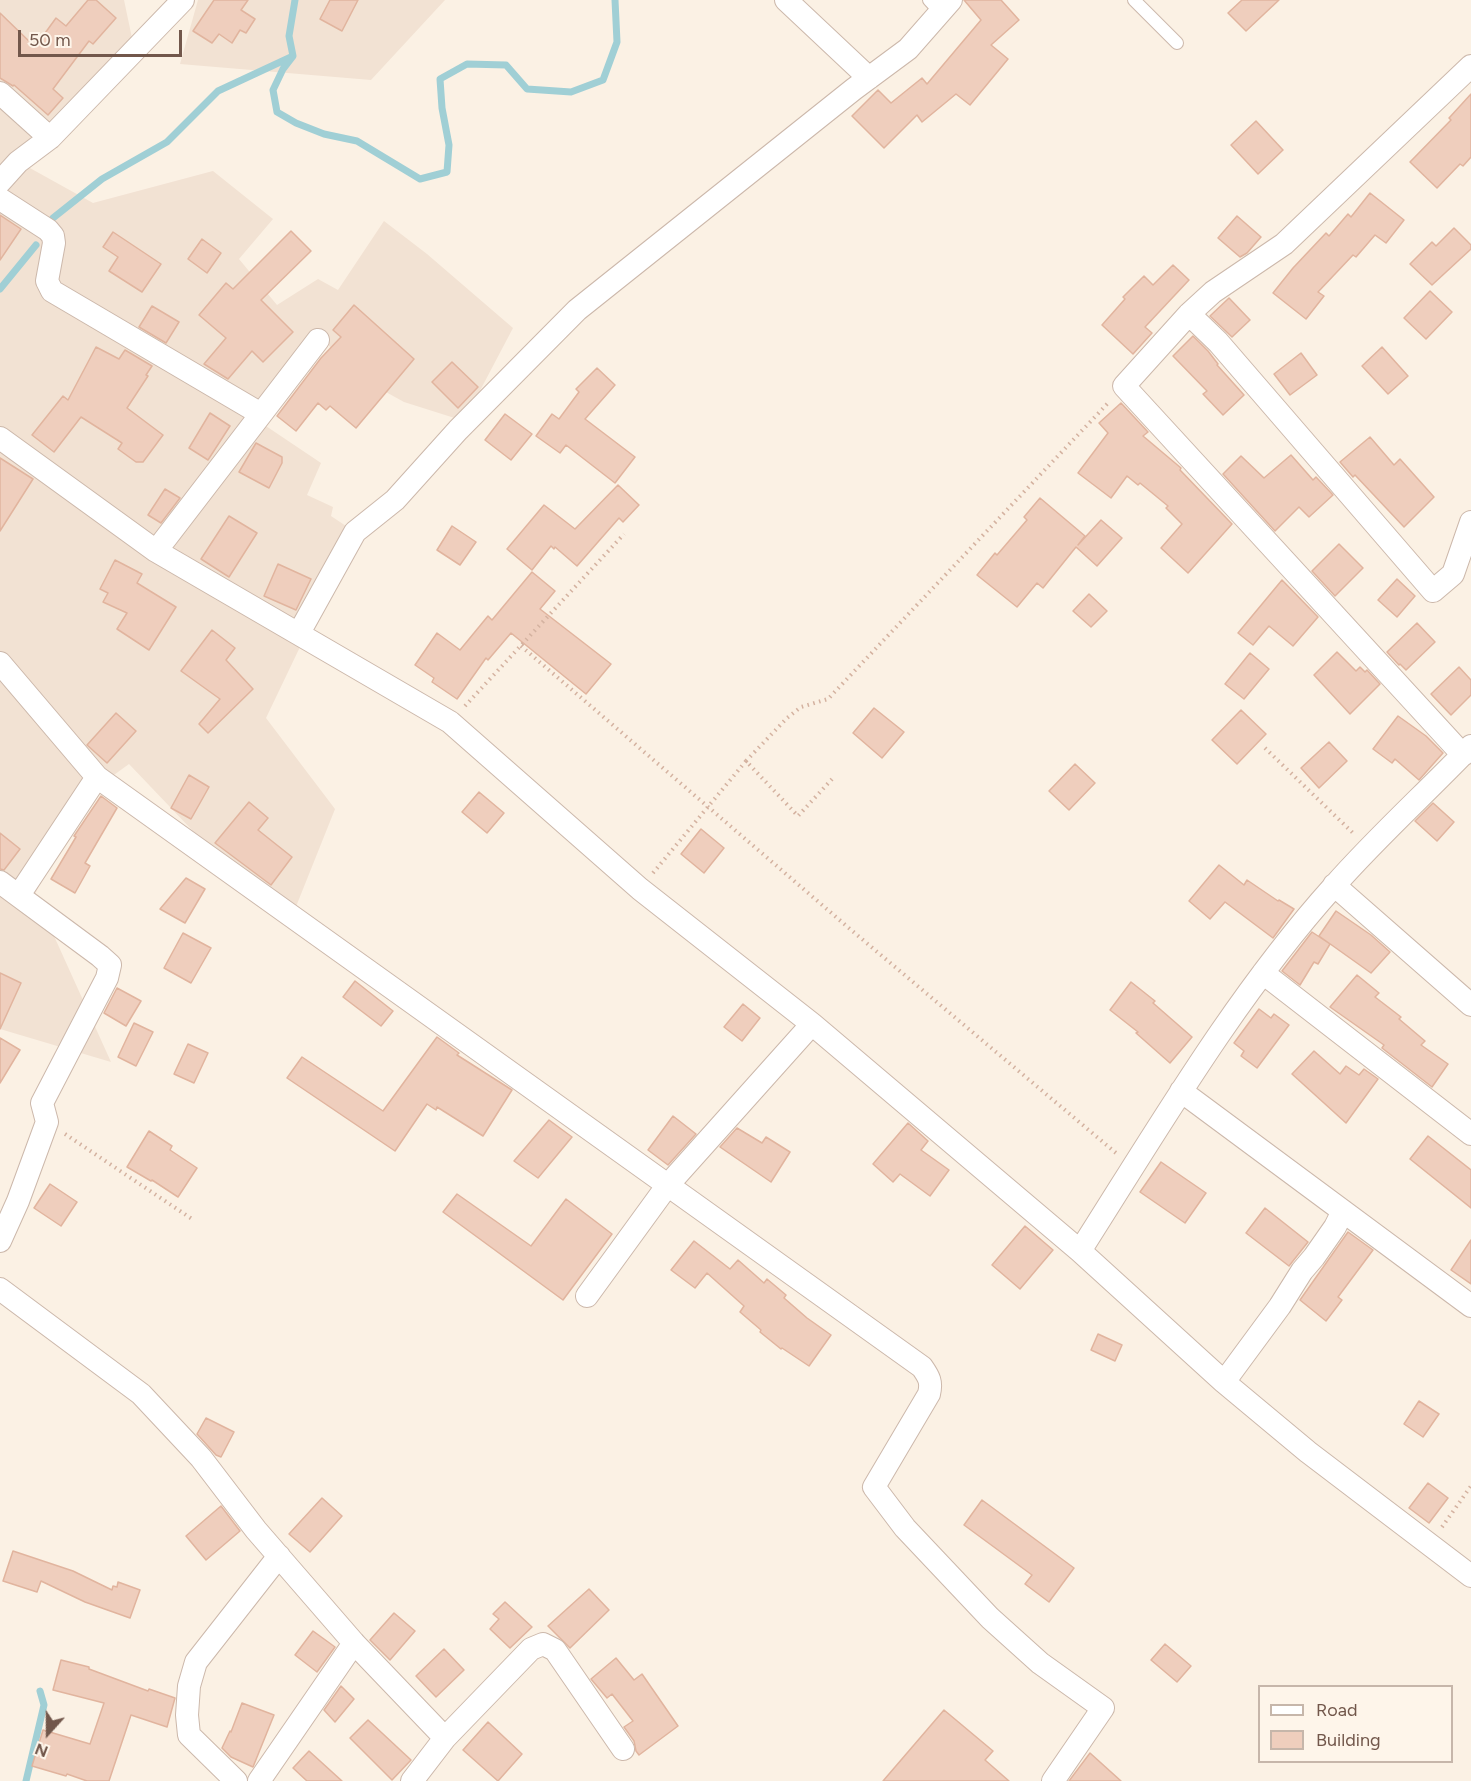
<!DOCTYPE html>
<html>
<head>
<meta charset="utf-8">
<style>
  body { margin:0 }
  #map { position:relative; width:1471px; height:1781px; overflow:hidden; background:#fbf1e4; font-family:Figtree,sans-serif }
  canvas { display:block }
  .legend { position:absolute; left:1258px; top:1685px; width:195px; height:78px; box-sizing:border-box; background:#fef5ea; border:2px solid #c6b6aa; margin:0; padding:8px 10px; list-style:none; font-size:18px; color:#72574b }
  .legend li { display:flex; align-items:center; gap:12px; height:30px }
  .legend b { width:30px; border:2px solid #c6b6aa }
  .north { position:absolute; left:18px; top:1703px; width:60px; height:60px; -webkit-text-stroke:4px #fef5ea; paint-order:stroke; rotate:201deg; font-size:16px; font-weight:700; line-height:24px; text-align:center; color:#72574b }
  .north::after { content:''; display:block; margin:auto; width:21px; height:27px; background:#72574b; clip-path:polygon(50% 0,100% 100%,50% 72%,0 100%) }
  .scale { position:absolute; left:18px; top:30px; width:164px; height:27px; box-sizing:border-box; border:3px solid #72574b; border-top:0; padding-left:8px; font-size:18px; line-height:21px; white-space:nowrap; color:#72574b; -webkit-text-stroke:4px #fef5ea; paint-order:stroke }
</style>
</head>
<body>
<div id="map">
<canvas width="1471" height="1781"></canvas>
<ul class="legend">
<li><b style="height:8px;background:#fff"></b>Road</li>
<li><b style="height:16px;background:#efcebd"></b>Building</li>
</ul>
<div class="north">N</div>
<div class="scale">50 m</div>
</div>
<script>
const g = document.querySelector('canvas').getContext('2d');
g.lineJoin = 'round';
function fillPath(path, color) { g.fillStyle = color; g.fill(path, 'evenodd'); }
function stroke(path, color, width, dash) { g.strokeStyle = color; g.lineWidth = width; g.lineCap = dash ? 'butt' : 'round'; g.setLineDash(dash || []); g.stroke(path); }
fillPath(new Path2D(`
  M0,0h124l8,38 -113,124 74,41 120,-32 60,48 -34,40 38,46 41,-26 20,11 46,-69 43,33 86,74 -49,93 -60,-19 -29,-16 -26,-19 -34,-36 -61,87 67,45 -14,32 26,12 -2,9 24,16 -89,186 69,91 -40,100 -84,-59 -82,-86 -33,24 -26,37 -35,69 76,168 -111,-33z
  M198,0h247l-74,80 -191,-16z`), '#f2e2d3');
stroke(new Path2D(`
  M295,0l-6,36 4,20 -10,13 -10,21 4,22 19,11 28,11 33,7 63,38 27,-7 2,-27 -7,-37 -2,-29 27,-15 39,1 21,24 44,3 32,-12 14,-38 -2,-42
  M53,218l49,-39 65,-37 51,-51 73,-34
  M0,289l36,-44
  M26,1781l18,-76 -4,-14`), '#a0cfd5', 7);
const building = new Path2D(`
  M88,0h8l20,18 -23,26 -4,-3 -36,48 10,9 -15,17 -34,-30 -1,1 -13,-8v-65l35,34 21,-29 10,8z
  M214,0h34l-7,10 14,9 -9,14 -6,-3 -8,13 -13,-9 -7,9 -19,-12z
  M330,0h28l-16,31 -22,-12z
  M964,0h37l18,20 -28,25 17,14 -38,46 -14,-11 -34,28 -5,-7 -33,33 -32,-32 26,-26 13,13 31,-25 5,6 54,-64z
  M1242,0h37l-33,31 -18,-18z
  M1471,94v63l-8,9 -3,-2 -23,24 -27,-26 41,-42 -2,-2z
  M1256,121l27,29 -25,24 -27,-29z
  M1370,193l34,27 -18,23 -11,-8 -19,22 -3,-2 -35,37 6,4 -18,23 -33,-26 20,-25 33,-35 3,3 19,-22 3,3z
  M0,215l21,14 -21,31z
  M1237,216l24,21 -14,16 -7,4 -22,-19z
  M1454,228l17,17v4l-39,36 -22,-21 22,-22 4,4z
  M291,231l20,20 -50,49 32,32 -30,30 -11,-11 -24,28 -24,-15 22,-26 -27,-23 27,-32 7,6z
  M113,232l48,32 -19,28 -33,-21 9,-14 -15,-10z
  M202,239l19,14 -14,20 -19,-14z
  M1173,265l16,15 -44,47 7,6 -19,21 -31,-29 23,-26 -2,-2 21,-21 9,9z
  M1430,291l22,21 -26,27 -22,-21z
  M1229,298l21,22 -18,17 -22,-21z
  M354,305l60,54 -58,69 -26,-22 -4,4 -8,-7 -22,28 -19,-15 44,-58 20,-21 -8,-7z
  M152,306l27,16 -13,21 -27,-16z
  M1193,336l15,15 10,13 -1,1 27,30 -21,20 -20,-21 4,-3 -34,-35z
  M96,347l23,12 6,-9 27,16 -6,9 2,1 -21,32 36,27 -20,27h-7l-18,-13 4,-6 -41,-26 -27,35 -22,-17 31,-39 5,4z
  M1382,347l26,29 -20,18 -26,-28z
  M1301,353l16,22 -27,20 -16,-21z
  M452,362l26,25 -20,21 -26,-26z
  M597,368l18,17 -30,34 50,38 -20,26 -49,-38 -6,8 -24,-17 16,-22 7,5 20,-27 -3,-3z
  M1121,403l27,29 -5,4 38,32 -1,2 52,54 -44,49 -27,-25 21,-24 -16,-16 2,-2 -28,-23 -2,2 -11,-9 -16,22 -33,-25 30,-40 -9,-10z
  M210,413l20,13 -22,34 -19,-12z
  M505,414l27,20 -21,26 -26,-20z
  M1370,437l24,28 6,-6 34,38 -30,30 -49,-52 -2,2 -13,-15z
  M256,443l26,14v6l-13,25 -30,-16z
  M1291,455l22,25 3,-3 17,18 -24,22 -10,-10 -24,24 -52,-57 18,-18 23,22z
  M0,458l33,21 -33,52z
  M618,485l21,20 -16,17 -4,-4 -42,48 -22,-19 -1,2 -3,-3 -19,24 -25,-21 37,-44 31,24z
  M165,489l15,9 -19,25 -13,-8z
  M1040,498l45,38 -7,9 23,-25 21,18 -25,28 -21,-19 -33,41 -6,-5 -20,24 -40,-32 18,-22 2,2 30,-35 -3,-3z
  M229,516l28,17 -28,44 -28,-18z
  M452,526l24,16 -16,23 -23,-15z
  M1339,544l24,24 -28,28 -23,-25z
  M115,560l27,14 -5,9 39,24 -27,43 -32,-21 10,-16 -24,-11 5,-9 -8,-4z
  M278,564l33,15 -15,31 -32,-14z
  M532,572l23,19 -15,18 71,55 -25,30 -75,-61 -23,27 -2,-2 -29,41 -25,-17 2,-4 -19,-13 22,-32 23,17 28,-34 4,4z
  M1397,579l18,17 -18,21 -19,-17z
  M1282,580l36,37 -25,29 -24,-20 -16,19 -15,-12z
  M1089,594l18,17 -16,16 -18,-16z
  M1417,623l18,19 -29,28 -6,-6 -1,1 -12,-13z
  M212,630l23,18 -9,12 27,29 -45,44 -9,-9 21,-25 -39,-28z
  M1337,652l19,19 4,-4 5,5 2,-2 13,14 -30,30 -36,-39z
  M1250,653l19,16 -25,30 -19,-15z
  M1459,667l12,13v15l-20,20 -20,-21z
  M874,708l30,24 -22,26 -29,-25z
  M1241,710l25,24 -29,30 -25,-24z
  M116,713l20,18 -29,32 -20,-18z
  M1398,716l28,20 17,17 -24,27 -24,-21 -3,4 -19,-14z
  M1329,742l18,19 -28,27 -18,-20z
  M1075,764l20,19 -26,27 -20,-19z
  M189,775l20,12 -18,32 -20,-11z
  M479,792l25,21 -17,20 -25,-21z
  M101,796l16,12 -32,55 5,3 -15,27 -24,-14 25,-42 -2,-1z
  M249,802l19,16 -10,12 34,27 -21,28 -56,-42z
  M1433,803l21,19 -17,19 -22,-20z
  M701,829l23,19 -20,25 -23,-19z
  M0,833l20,16 -16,21 -4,-1z
  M1219,865l25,20 3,-5 31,21 1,-1 15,9 -21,29 -48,-36 -15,17 -21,-18z
  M186,878l19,11 -20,34 -25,-14z
  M1336,911l35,24 19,17 -19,21 -52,-37z
  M1312,932l18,12 -12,20 -4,-2 -14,23 -18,-14z
  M183,933l28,15 -20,35 -27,-15z
  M0,973l21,10 -21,46z
  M1357,975l22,18 -4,4 26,20 -2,2 26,22 -4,4 27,19 -16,23 -50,-39 2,-3 -54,-38z
  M355,981l38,30 -12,15 -38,-29z
  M1131,982l24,19 -2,2 39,34 -22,26 -34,-30 2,-1 -28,-22z
  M117,988l24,13 -15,25 -22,-13z
  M743,1004l17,14 -18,23 -18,-14z
  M1259,1009l12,9 3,-4 15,11 -32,43 -16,-12 3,-5 -10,-8z
  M134,1023l19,9 -17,34 -18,-9z
  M437,1037l22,16 -2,2 55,35 -29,46 -46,-29 -1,3 -9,-6 -32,47 -108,-73 15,-21 81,54z
  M0,1038l20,12 -20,33z
  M188,1044l20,9 -14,30 -20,-9z
  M1314,1051l26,23 6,-8 13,9 5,-6 14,10 -32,44 -54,-49z
  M673,1116l23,18 -28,31 -20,-15z
  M549,1120l23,17 -34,41 -24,-17z
  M908,1123l20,18 -7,9 28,20 -19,26 -30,-22 -7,8 -20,-18z
  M737,1128l25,15 4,-6 24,15 -19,30 -51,-35z
  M149,1131l23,15 -2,4 27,18 -19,29 -26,-17 -1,1 -24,-14z
  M1428,1136l43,34v38l-61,-49z
  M1161,1162l45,31 -21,30 -45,-31z
  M50,1184l27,18 -16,24 -27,-18z
  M457,1194l74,52 35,-47 46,35 -49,66 -120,-88z
  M1265,1208l43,34 -19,24 -43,-33z
  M1025,1226l28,24 -33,39 -28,-24z
  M1348,1232l25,18 -35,47 4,3 -16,21 -26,-21z
  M1471,1240v44l-20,-14z
  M694,1241l36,28 8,-9 26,23 3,-4 19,16 -2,3 23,20 24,17 -22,31 -27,-18 -1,1 -21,-17 1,-2 -21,-18 4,-6 -37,-33 -12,15 -24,-18z
  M1098,1334l24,11 -7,16 -24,-11z
  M1419,1401l20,13 -16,23 -19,-13z
  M206,1418l28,14 -13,25 -5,-2 -19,-21z
  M1428,1483l20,15 -19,25 -20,-15z
  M322,1498l20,18 -32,36 -21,-18z
  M982,1500l92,68 -25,34 -24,-18 7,-9 -68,-50z
  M221,1506l19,25 -34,29 -20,-24z
  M13,1551l60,20 39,19 1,-4 4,1 1,-5 22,8 -10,28 -45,-16 -44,-21 -4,11 -34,-11z
  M589,1589l20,21 -39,38 -22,-22z
  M505,1602l27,25 -22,21 -20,-19 9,-10 -6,-5z
  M394,1613l21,18 -25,29 -20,-20z
  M313,1631l22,16 -18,25 -22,-17z
  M1165,1644l26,22 -14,16 -26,-22z
  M444,1649l20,21 -28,27 -20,-21z
  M616,1658l18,22 8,-6 36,52 -39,29 -3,-4 -2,-10 -10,-14 9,-6 -21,-27 -5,4 -16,-19z
  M61,1660l28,7v2l59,22 1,-2 26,9 -8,29 -36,-12 -22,66h-22l-20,-7 -1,2 -34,-10 11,-36 47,14 14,-41 -51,-13z
  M341,1686l13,13 -19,23 -11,-12z
  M242,1703l32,12 -21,52 -22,-10 -9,-9 8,-17 1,1z
  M944,1710l49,41 -8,9 24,21h-126z
  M368,1720l43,40 -19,20 -42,-42z
  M488,1722l34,32 -24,27 -35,-31z
  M309,1751l33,30h-35l-14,-13z
  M1090,1753l31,28h-52z`);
fillPath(building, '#efcebd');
stroke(building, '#e1b49e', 1.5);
const lane = new Path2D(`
  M929,0l11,12
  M1134,0l43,43`);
const street = new Path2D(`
  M786,0l83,78
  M0,93l50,45
  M0,182l18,-20 32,-24 133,-138
  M0,199l48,31 5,6 1,7 -7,38 5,10 209,123
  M1189,314l29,28 215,249 20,-17 18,-52
  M0,438l156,113 294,171 190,167 172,135 268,227 144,131 84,70 163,124
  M156,551l162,-211
  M299,633l56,-101 40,-32 63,-70 119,-120 277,-221 54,-40 43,-49
  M0,663l97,114 825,590c7,10 10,15 7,27l-55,93 31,41 85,90 50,45 63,45 -50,73
  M1463,755l-339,-369 65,-72 24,-22 71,-48 187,-178
  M0,882l100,74 10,9 -3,13 -65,125 5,19 -29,79 -18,40
  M1334,885l137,120
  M19,895l78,-118
  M1263,973l208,161
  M1181,1091l290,215
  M1080,1251c79,-124 156,-256 254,-365 43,-49 92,-93 137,-140
  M0,1289l141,105 60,64 55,72 98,113 91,95
  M587,1296l80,-110 145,-162
  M1224,1382l56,-76 22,-35 12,-14 21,-30 8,-16
  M236,1781l-47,-46 -2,-20 2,-29 7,-24 83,-106
  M259,1781l95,-138
  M412,1781l33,-43 86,-89 12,-5 12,6 68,99`);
stroke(lane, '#ccb8ab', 14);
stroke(street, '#ccb8ab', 24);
stroke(new Path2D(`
  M521,646l329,283 266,224
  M465,706l159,-172
  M1265,748l89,86
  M746,761l41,-43 14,-11 27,-8 281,-297
  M653,873l93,-112 52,55 35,-38
  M65,1134l127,85
  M1442,1527l29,-41`), '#d4b2a0', 4, [1.5, 4.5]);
stroke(lane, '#fff', 12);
stroke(street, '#fff', 22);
</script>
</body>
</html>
